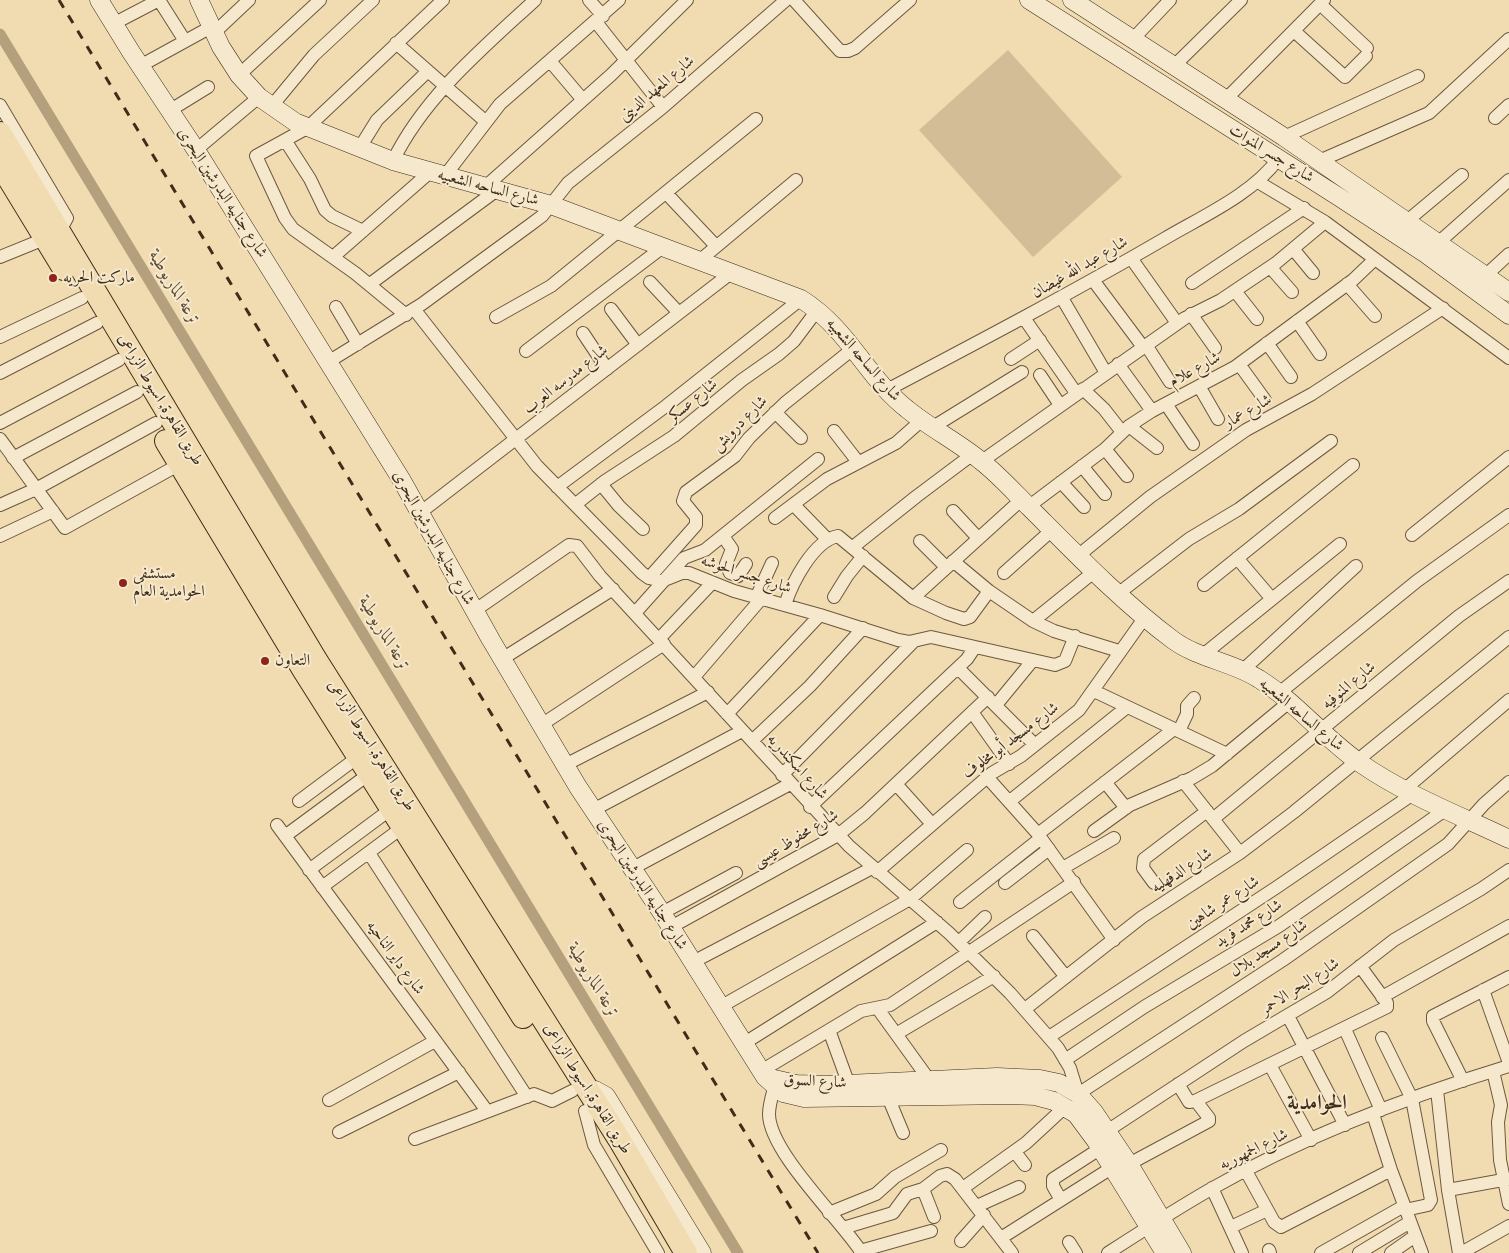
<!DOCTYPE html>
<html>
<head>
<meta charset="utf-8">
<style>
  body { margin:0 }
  canvas { display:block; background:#f1dbb0 }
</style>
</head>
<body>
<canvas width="1509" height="1253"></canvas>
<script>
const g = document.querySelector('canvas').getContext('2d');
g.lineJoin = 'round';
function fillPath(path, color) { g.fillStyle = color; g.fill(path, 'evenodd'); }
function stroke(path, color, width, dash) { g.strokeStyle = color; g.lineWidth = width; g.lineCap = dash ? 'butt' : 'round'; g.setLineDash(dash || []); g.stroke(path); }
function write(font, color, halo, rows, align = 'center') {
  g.font = font + ' "Libre Bodoni",Amiri,serif'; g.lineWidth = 4; g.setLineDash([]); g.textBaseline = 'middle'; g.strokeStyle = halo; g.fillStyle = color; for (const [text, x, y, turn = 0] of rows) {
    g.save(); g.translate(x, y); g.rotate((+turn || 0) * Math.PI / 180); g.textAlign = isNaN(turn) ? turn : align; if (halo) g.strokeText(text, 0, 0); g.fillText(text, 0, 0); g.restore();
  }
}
fillPath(new Path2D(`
  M1008,50l114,127 -89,80 -114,-127z`), '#d3bd96');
stroke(new Path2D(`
  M0,34l738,1219`), '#b4a07d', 11);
const street = new Path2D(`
  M159,0l26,41
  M589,0l14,16
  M794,0l46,51h8l7,-3 55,-48
  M1320,4l47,44
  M596,22l67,85
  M113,24l46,-24
  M1294,31l51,46 21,-21
  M214,33l35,-33
  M1133,39l37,-39
  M396,43l89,78
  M550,61l33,39
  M140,66l71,-39
  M1174,66l67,-66
  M239,75l81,-75
  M1226,99l98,-99
  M0,105l67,113 -8,15 -59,24
  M271,107l43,-52 59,-55
  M169,111l39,-24
  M1495,118l14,-13
  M1284,137l134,-61
  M285,140l25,39 15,31 7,6 31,15
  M359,149l18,-29 51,-49
  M196,150l63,-53
  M393,161c31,-64 90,-113 142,-161
  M1319,161l110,-48 80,-74
  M444,177l56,-73 119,-104
  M1258,182l67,40 184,136
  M485,187l126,-112 76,-75
  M666,193l50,53
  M1407,221l55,-46
  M1438,243l71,-63
  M1294,250l19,23
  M333,257l96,-84
  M1131,258l46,65
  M699,261l97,-81
  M1270,267l22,25
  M1485,276l24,-22
  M1093,280l50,67
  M650,282l29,31
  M1192,283l112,-75
  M370,284l127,-94
  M1347,284l28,32
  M1235,291l22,28
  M1062,298l44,75
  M336,307l22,37
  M414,309l123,157 105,107 7,5 13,3 20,-8h7l45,18 86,24 78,25 11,2 22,-5 124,28 10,-4 10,-25
  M611,309l27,36
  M1191,314l24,34
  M406,315l-51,-42 -62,-44 -8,-11 -29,-62 51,-28 136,-128
  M496,317l55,-31 205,-167
  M1024,318l52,75
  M1297,321l23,33
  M583,333l24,36
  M0,337l82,-39
  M1267,343l24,34
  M1146,345l24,37
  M526,351l137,-104
  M1011,359l29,-19
  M328,362l94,-58 108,-79 12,-9 26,-33 95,-76 123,-107
  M1118,364l34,47
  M1239,364l26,36
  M0,373l97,-50
  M1040,375l20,30
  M1199,386l19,33
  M1083,389l21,20 18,23
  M887,390c93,-49 186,-98 277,-151 37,-22 89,-45 114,-80
  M1166,404l27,40
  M775,412l26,26
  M0,423l119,-63
  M1129,426l28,22
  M933,427l89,-55
  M834,431l24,31
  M0,439l65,89 115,-64
  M1105,449l22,27
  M13,458l124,-66
  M982,461l203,-143 36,-18 55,-37 49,-41
  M1082,466l23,28
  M1061,482l23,25
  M601,484l18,22 24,23
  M557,487l109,-81 135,-107
  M576,504l29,-23 69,-45 68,-56 37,-26 15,-13 24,-32
  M0,505l36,-16 120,-66
  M794,505l34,35
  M1028,507l77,-58 24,-23 23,-15 83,-44 118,-87 22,-21
  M953,511l25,27
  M421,512l310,-239
  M775,518l52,-39 69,-36 26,-23
  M1412,535l97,-78
  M0,536l53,-25
  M723,536l9,13 -6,15 4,9 8,3 8,-12
  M920,541l26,26
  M853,547l64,-51 56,-42
  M1079,555l71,-58 96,-67 66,-36 131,-86
  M1237,558l35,41
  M953,561l36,30 44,30 21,10 65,20
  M1004,573l48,-43
  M649,578l47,-53v-8l-13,-16 3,-9 49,-36 14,-18 36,-35 69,-55
  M1204,585l149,-120
  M1119,593l70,-54 50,-30 92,-68
  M834,597l13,-21 16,-20
  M756,598l16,-35
  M913,598l108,-98
  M785,605c7,-22 28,-64 53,-69l75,62 33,15 18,6 6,-2 19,-26
  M474,611l95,-66 8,1 23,30 249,270 100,87 61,60 48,55 12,20 8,26 205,-134 165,-116 36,-40 25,-22
  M635,613l49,-55 21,-8 113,-91
  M1033,621l62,-50
  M659,639l53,-56
  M1203,655l137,-111
  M502,659l111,-70
  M958,668l77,77
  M1243,670l113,-104
  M694,677l67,-78
  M1094,691l133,63
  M1278,694l139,-113 92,-66
  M996,705l37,-45
  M972,712l37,52
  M727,714l93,-99
  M541,725l123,-81
  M1179,731l8,-17v-8l7,-8
  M752,741l58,-55 53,-58
  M565,765l143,-73
  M782,775l132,-134
  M987,777l51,57 76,106
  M1183,781l57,72
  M1105,782l21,26
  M896,784l36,40
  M1404,790l105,-90
  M299,801l59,-44
  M1010,801l117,-94
  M810,807l157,-148 8,-12
  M593,810l149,-79
  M1213,819l246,-203 50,-35
  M277,825l210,286
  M1094,831l36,-26 62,-27 20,-12 76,-63
  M1038,834l136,-105
  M285,836l84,-62
  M369,853l158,244
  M633,868l157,-84
  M1063,868l51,-30
  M309,870l82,-61
  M877,872l115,-99 29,-17 58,-46 66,-93
  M1005,883l44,-34
  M1154,883l-11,-15 1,-9 63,-48
  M322,887l81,-60
  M960,902l81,-64
  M662,913l74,-40
  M671,927l167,-92 27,-22 123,-116
  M1033,936l33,41
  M959,942l26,-25
  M693,962l179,-94
  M1483,990l26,73
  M1382,997l127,-71
  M720,1007l190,-108 57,-49
  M878,1009l52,72
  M1025,1009l117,-92 98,-64 54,-41 215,-175
  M1288,1016l57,109
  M1345,1029l36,81
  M829,1030l20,55
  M896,1034l98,-58
  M1049,1037l228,-150 136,-93
  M1382,1038l30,61 19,101 -3,5 -23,5
  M743,1044l194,-122
  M1065,1060l79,-53 135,-81 166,-116
  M1270,1065l41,75
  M761,1071l100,-60 29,-6 184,-123
  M1493,1071l8,34 -3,17 2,38 9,44
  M776,1080c-2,10 -7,23 -7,34 0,38 72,106 93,139
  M1463,1081l-30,-60v-5l76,-39
  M1178,1084l11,18 6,-1 192,-94v-4l-27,-37
  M1437,1090l11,100 11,63
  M888,1097l15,36
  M329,1100l106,-59
  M585,1111l9,34 64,108
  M1373,1114l18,56 31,83
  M1107,1131l137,-90 83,-49 67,-52 87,-51 28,-19
  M339,1132l120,-60
  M415,1139l119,-45 18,7 20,-10
  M1015,1152l10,13
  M1129,1164l80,-43v-3l-13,-17
  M1246,1171l28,51 7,5 110,-57
  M963,1188l63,-45 40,-37
  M1212,1188l30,65
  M923,1189l11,28
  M1448,1190l61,-11
  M1061,1200l-8,-14v-7l48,-31
  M977,1206l42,-19
  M829,1213l47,-19 19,-17 46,-27
  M1231,1227l36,-17
  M843,1228l50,-15 14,-19 16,-5 17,-13 7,-2 8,5 57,74
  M1001,1238l112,-71
  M961,1241l23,-26
  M1069,1242l7,11
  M1269,1250l1,3
  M860,1251l71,-20
  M1108,1253c34,-22 68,-44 103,-64 93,-53 196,-92 298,-123
  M1321,1253l83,-47
  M1359,1253l51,-31
  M1391,1253l24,-17
  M1461,1253l48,-27`);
const secondary = new Path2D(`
  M99,0l32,52 65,98 205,329 90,161 87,147 84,126 103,164 18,16 21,5 207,-3 24,1 19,5 22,13 20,27 69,112
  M199,0l22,47 18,28 20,22 36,25 98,39 158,44 250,94c48,30 65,78 106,110 23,19 51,33 74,52 18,14 33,31 49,47 45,45 92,94 143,132 26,19 60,22 86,39 37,23 65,59 101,84 46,32 99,52 149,76
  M1029,0l310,197 87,57 83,61
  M1072,0l212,137 225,155
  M766,1077l30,7 30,1 171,-8 43,2 19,4 19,11 16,18 35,52 53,89
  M588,1090h7l11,6 96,157`);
const highway = new Path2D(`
  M0,133l316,527 303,479 67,114
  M0,164l64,105
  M166,441l137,228 220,348`);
stroke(street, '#6c5840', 14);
stroke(secondary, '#3f2d1a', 19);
stroke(highway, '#3f2d1a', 24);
stroke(street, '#f6e8cc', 12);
stroke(secondary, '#f6e8cc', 18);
stroke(highway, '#f1dbb0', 22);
stroke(new Path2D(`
  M59,0l759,1253`), '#3f2d1a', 3, [9, 9]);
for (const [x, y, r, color] of [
  [53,278,5,"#8f2418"],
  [123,583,5,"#8f2418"],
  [265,661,5,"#8f2418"]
]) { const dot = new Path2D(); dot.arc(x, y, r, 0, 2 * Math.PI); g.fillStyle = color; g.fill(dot); stroke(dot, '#f6e8cc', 2); }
write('16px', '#3f2d1a', '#f6e8cc', [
  ["شارع المعهد الدينى",657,89,-40],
  ["شارع جسر المنوات",1271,154,32],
  ["شارع الساحه الشعبيه",488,188,15],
  ["شارع جنابيه البدرشين البحرى",222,193,57],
  ["شارع عبد الله غيضان",1080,268,-30],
  ["شارع الساحه الشعبيه",863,360,49],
  ["شارع علام",1195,370,-28],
  ["شارع مدرسه العرب",566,380,-38],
  ["طريق القاهرة, اسيوط الزراعى",160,400,59],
  ["شارع عسكر",693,401,-39],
  ["شارع عمار",1248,412,-30],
  ["شارع درويش",740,424,-45],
  ["شارع جنابيه البدرشين البحرى",433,538,61],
  ["شارع جسر الحوشه",746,575,18],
  ["شارع المنوفيه",1349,686,-40],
  ["شارع الساحه الشعبيه",1301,715,40],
  ["شارع مسجد أبو مخلوف",1011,741,-37],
  ["طريق القاهرة, اسيوط الزراعى",371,746,58],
  ["شارع اسكندريه",797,767,48],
  ["شارع محفوظ عيسى",796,839,-31],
  ["شارع الدقهليه",1182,871,-33],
  ["شارع جنابيه البدرشين البحرى",642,885,57],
  ["شارع عمر شاهين",1223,903,-33],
  ["شارع محمد فريد",1249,924,-32],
  ["شارع مسجد بلال",1269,949,-34],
  ["شارع داير الناحيه",395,958,54],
  ["شارع البحر الاحمر",1300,987,-33],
  ["شارع السوق",815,1082,3],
  ["طريق القاهرة, اسيوط الزراعى",587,1089,58],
  ["شارع الجمهوريه",1254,1150,-26]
]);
write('16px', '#3f2d1a', '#f6e8cc', [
  ["ماركت الحريه",63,278],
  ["مستشفى",133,574],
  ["الحوامدية العام",133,592],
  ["التعاون",275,661]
], 'left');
write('italic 18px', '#5c4a33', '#f6e8cc', [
  ["ترعة الماريوطية",174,288,59],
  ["ترعة الماريوطية",384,634,59],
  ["ترعة الماريوطية",593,981,59]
]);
write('bold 21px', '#3f2d1a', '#f6e8cc', [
  ["الحوامدية",1317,1104]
]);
</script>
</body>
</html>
